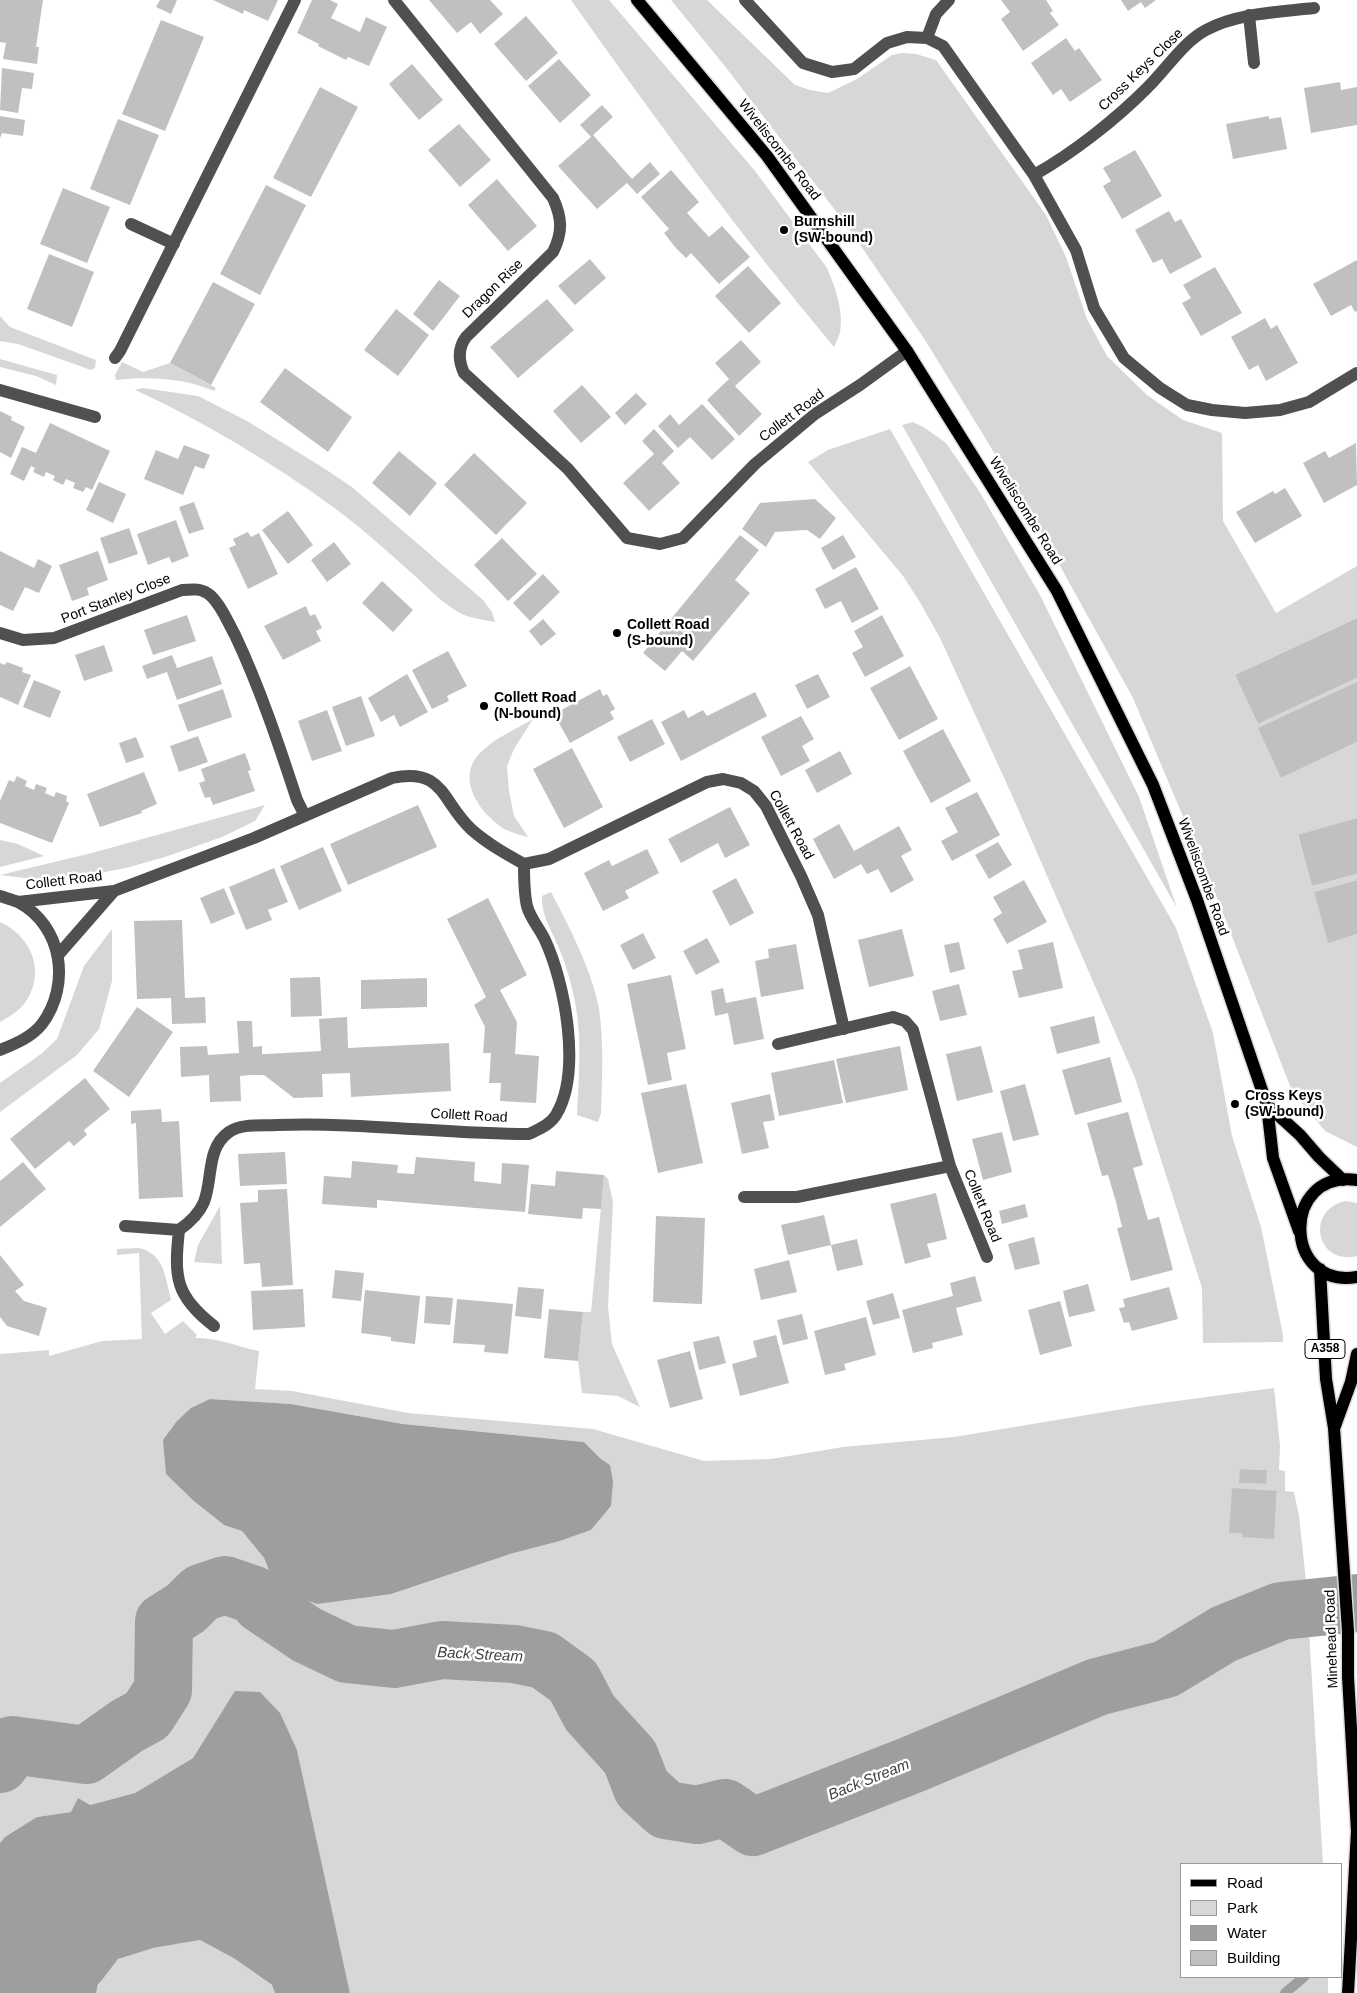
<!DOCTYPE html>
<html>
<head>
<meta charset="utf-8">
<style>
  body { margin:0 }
  #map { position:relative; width:1357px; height:1993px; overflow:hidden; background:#fff; font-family:Arial,sans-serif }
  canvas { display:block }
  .legend { position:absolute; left:1180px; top:1863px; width:162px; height:115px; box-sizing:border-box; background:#fff; border:1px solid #999; margin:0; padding:6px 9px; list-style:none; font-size:15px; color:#000 }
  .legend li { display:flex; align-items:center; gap:10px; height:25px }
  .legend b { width:25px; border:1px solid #999 }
</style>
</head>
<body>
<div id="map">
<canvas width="1357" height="1993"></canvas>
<ul class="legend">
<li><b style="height:6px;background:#000"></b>Road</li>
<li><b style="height:14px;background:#d7d7d7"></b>Park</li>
<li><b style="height:14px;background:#9e9e9e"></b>Water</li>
<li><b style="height:14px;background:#c0c0c0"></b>Building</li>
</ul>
</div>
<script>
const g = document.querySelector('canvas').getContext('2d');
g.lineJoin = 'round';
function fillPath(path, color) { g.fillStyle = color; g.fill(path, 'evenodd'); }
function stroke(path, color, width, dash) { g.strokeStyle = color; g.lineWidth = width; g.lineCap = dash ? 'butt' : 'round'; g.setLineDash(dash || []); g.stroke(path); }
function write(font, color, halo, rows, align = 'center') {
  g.font = font + ' Arial,sans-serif'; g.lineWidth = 5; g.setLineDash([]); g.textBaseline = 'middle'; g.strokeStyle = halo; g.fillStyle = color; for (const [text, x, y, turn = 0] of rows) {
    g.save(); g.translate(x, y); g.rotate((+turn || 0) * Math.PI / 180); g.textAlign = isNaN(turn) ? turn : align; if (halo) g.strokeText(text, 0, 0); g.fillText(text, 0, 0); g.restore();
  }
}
fillPath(new Path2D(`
  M571,0h38l146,171 72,97c8,19 17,43 13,64 -1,5 -4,10 -6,15 -93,-111 -179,-228 -263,-347z
  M671,0h36l88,85 15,5 18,3 29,-14 35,-24 10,-2 14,1 20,6 110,155 20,42 21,62 20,37 40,39 36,25 39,13 1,88 53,92 81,-47v52l-122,57 23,49 99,-46v4l-76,96 76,-36v76l-59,18 14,50 45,-12v6l-43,12 14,50 29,-8v213l-32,-16 -33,-40 -78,-201 -81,-192 -94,-170 -55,-92 -59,-96 -77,-113 -124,-162z
  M0,316l10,11 86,33 -1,8 -4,2 -73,-26 -18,-3z
  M0,359l57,16 -1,10 -20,-9 -36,-9z
  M122,362l21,10 27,-9 46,25 -2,3c-29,-13 -66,-15 -98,-11l-1,-5z
  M143,388l55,8 49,25 75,46 30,20 131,113 9,12 3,10c-11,-2 -24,-4 -33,-8 -18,-9 -33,-25 -47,-38 -27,-24 -53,-48 -82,-69 -62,-45 -128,-85 -198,-117z
  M913,422l12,6 21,15 33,48 61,104 99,202 38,111 -275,-483z
  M890,429l286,499 37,105 19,103 29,91 22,108v7l-80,1 -1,-55 -67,-210 -124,-285 -71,-155 -19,-34 -18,-28 -95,-114 20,-12z
  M533,719l-19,30 -7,17 2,25 5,25 14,21c-7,-2 -15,-4 -22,-7 -26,-16 -52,-52 -25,-78 14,-14 35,-23 52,-33z
  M265,805l-10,16 -33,16 -57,20 -39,11 -42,8 -51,3 -33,-4 92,-22z
  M0,840l18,4 26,12 -44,11z
  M551,892c17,32 42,81 48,117 5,34 3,70 2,104l-3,9 -21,-7c2,-42 6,-85 -5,-126 -3,-14 -8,-30 -14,-43 -7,-17 -17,-31 -16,-50z
  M0,922c28,12 45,45 29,74 -6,13 -17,19 -29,26z
  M112,929v52l-13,48 -22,26 -77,57v-29l41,-29 16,-15 27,-73z
  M604,1175l4,4 5,23 -5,105 4,37 28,63 -22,-11 -36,-3 -4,-32 5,-49h8z
  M1346,1201l11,2v53c-41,10 -52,-47 -11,-55z
  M220,1206l2,58 -28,-2 4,-17z
  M139,1248c26,6 26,30 32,52l-20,13 14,21 18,-13 14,14 -2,3c22,-1 43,9 64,13l-4,38 37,2 116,22 185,16 111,32 67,-2 72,-12 111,-10 193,-32 127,-17 6,58 -1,24 6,1v20l9,1 5,24 7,65 17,283h-142v113h147v16h-978l-53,-243 -62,-58 -42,66 -58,35 -45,12 -19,7 -34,5 -37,26v-489l49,-4v6l53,-15 40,-2 -3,-86 -22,2v-6zM210,1399l81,5 112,20 181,18 17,17 9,6 1,41 -20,24 -31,11 -50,13 -236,30 -10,-26 -22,-27 -18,-6 -29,-23zM1240,1469l26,1v14l-26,-1zM1277,1491l-3,47 -32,-1v-4h-12z
  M200,1940l35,19 38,27 2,7h-179c2,-9 16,-31 24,-35 25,-11 53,-13 80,-18z`), '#d7d7d7');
fillPath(new Path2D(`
  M210,1399l81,5 112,20 181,18 17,17 9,6 3,17 -2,24 -20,24 -31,11 -50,13 -119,40 -74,10 -31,-11 -12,-10 -10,-25 -22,-27 -18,-6 -29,-23 -29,-28 -3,-34 14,-19 14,-13z
  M235,1691l25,1 20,21 17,37 53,243h-75l-3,-8 -37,-26 -35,-19 -47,8 -35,11 -20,26 -2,8h-96v-150l5,-6 32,-20 34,-5 7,-14 12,7 45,-12 58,-35z`), '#9e9e9e');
stroke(new Path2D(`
  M261,1604l30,-22
  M1285,1993l19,-16`), '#9e9e9e', 10);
stroke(new Path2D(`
  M0,1764l12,-19 74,10 41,-29 20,-11 16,-25 1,-68 22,-14 15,-15 24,-8 29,10 7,9 46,31 40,19 47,5 48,-9 72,4 30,6 29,21 17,32 40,44 12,31 24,22 31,5 28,-7 28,19 158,-62 186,-78 69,-18 58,-35 57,-23 76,-8`), '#9e9e9e', 58);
fillPath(new Path2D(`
  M0,0h43l-7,47h3l-2,17 -34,-5 3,-16 -6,-1z
  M160,0h17l-6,14 -15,-7z
  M213,0h65l-10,21 -24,-11 -1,4z
  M312,0h18l8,4 -7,14 29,14 6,-15 21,10 -18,39 -21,-9 -2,3 -28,-14 1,-2 -22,-11z
  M429,0h61l13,14 -23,20 -9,-12 -14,11z
  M1001,0h45l7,11 -3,2 9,12 -36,26 -22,-32 9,-7z
  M1121,0h35l-11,8 -4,-6 -13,9z
  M526,16l32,37 -32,28 -32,-37z
  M161,20l43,17 -39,94 -43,-17z
  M1066,38l9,13 4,-3 23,32 -32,22 -9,-13 -8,6 -22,-32z
  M559,59l32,36 -31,28 -32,-37z
  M412,64l31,36 -24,20 -30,-36z
  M2,68l32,5 -2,16 -10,-1 -4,25 -18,-3z
  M1340,82l1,8 16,-3v38l-46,8 -7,-45z
  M320,87l38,20 -47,90 -38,-19z
  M602,105l11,12 -20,18 39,44 18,-17 10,12 -23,20 -10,-11 -30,26 -39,-43 33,-29 -11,-12z
  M0,116l25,4 -2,16 -21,-3 -2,5z
  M1269,116v3l12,-2 6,32 -54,10 -7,-35z
  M118,119l41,16 -29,70 -40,-16z
  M459,124l32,36 -31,27 -32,-37z
  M1135,150l27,46 -40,23 -19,-33 8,-5 -8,-13z
  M671,170l28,32 -12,11 22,24 13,-11 28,31 -31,27 -28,-31 -5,5 -11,-11 -11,-14 5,-4 -28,-32z
  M497,179l40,47 -29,25 -40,-46z
  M266,185l40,20 -46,90 -40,-21z
  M63,188l47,19 -23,56 -47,-19z
  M1169,211l6,11 6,-3 21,38 -32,17 -8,-15 -9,4 -18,-33z
  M49,254l45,18 -22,55 -45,-18z
  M590,259l16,19 -31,27 -17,-19z
  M1357,260v51l-2,1 -4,-7 -20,11 -18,-32z
  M748,266l33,37 -32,30 -34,-37z
  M1215,267l27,46 -41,23 -19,-33 9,-5 -8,-13z
  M439,280l21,16 -27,35 -20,-17z
  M213,282l42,22 -44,81 -41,-22z
  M547,299l27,31 -56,48 -28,-31z
  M396,309l33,26 -31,41 -34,-26z
  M1265,318l6,11 6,-4 21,38 -32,18 -8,-16 -9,5 -18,-33z
  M741,340l20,22 -26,24 27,28 -23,22 -32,-36 22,-21 -14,-16z
  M285,368l67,49 -24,35 -68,-50z
  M582,385l29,32 -30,26 -28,-32z
  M636,393l11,11 -22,21 -10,-12z
  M702,404l33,35 -23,21 -22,-23 -12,11 -20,-22 12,-12 9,11z
  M0,411l12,6 -1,3 14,7 -14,31 -11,-6z
  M50,423l60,28 -18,39 -6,-3 -3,5 -10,-4 2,-5 -9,-4 -3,6 -10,-5 2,-4 -9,-4 -2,5 -11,-5 2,-4 -4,-2 -7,15 -14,-7 12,-27 14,6z
  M654,429l20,22 -12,12 18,20 -31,28 -26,-28 31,-29 -12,-13z
  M1356,443l1,42 -33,18 -21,-40 22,-12 4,7z
  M184,445l26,10 -6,14 -9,-3 -12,29 -39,-16 12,-29 22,9z
  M399,451l38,32 -27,33 -38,-33z
  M474,453l53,50 -31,32 -52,-50z
  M99,482l27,12 -13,29 -27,-13z
  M1285,488l17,28 -47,27 -19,-31 37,-21 2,3z
  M815,499l21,19 -16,21 -13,-9 -32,2 -9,15 -24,-18 18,-26z
  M194,502l10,27 -15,5 -10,-27z
  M288,511l25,34 -25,19 -26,-34z
  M176,520l13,36 -17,7 -3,-6 -21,8 -11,-31z
  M129,528l9,26 -29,10 -9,-26z
  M248,532l3,5 8,-4 19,41 -30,15 -19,-41 7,-3 -3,-6z
  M740,535l19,15 -24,30 15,13 -57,68 -11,-10 -17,20 -22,-18z
  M843,535l13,22 -23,13 -12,-22z
  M502,538l35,36 -29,27 -34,-36z
  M334,542l17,22 -24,18 -16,-22z
  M0,551l34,17 4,-9 14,7 -13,27 -14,-6 -12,24 -13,-6z
  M98,551l10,29 -21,8 2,7 -17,6 -13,-36z
  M856,567l23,42 -27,14 -11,-22 -16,8 -10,-20z
  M543,574l17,18 -30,29 -17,-18z
  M382,581l31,29 -20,22 -31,-29z
  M306,606l4,10 5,-2 7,14 -6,3 5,10 -38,19 -19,-34z
  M187,615l9,26 -43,14 -9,-25z
  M882,615l22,41 -39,21 -13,-24 11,-6 -9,-16z
  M1357,618v60l-99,46 -23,-49z
  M543,619l13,15 -15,12 -12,-15z
  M104,645l9,26 -29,10 -9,-26z
  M448,651l19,35 -20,10 2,5 -17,8 -20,-39z
  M172,655l5,13 35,-12 10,28 -45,16 -10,-28 -20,7 -5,-13z
  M7,662l16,6 -1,4 9,3 -13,30 -18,-8v-34l5,2z
  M910,666l28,53 -39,21 -29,-52z
  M407,674l21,38 -28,15 -6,-12 -13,7 -13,-24z
  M818,674l12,23 -23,12 -12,-24z
  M34,680l27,11 -11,27 -27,-11z
  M1357,682v60l-76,36 -23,-50z
  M223,689l9,28 -44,15 -10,-27z
  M600,689l3,7 4,-2 8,15 -5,3 4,7 -44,24 -16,-29z
  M755,692l12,24 -86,45 -20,-39 23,-12 4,8 15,-8 4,6z
  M361,696l14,40 -29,10 -14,-39z
  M327,710l15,41 -30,10 -14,-40z
  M801,716l13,23 -12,7 8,15 -29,15 -20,-39z
  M652,719l13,25 -35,18 -13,-25z
  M943,729l28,52 -40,22 -28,-52z
  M198,736l10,26 -29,10 -9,-26z
  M136,737l8,20 -18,6 -7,-20z
  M572,748l31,59 -39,21 -31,-59z
  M840,751l12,23 -35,19 -12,-23z
  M245,753l6,17 -3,1 7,20 -42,14 -3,-8 -5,1 -6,-15 6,-2 -4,-12z
  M144,772l13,32 -16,7 1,2 -42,14 -13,-33z
  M17,776l10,5 -2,5 9,4 2,-6 11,4 -2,5 9,4 2,-5 11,4 -1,5 3,2 -17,40 -52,-20v-22l9,-21 5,2z
  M977,792l23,43 -48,26 -11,-20 17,-9 -13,-24z
  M418,805l19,42 -89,38 -18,-41z
  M730,807l20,38 -25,13 -7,-15 -37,20 -13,-24z
  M1357,818v56l-45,12 -14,-51z
  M839,824l15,27 45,-25 13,24 -11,6 13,24 -23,13 -13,-24 -11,5 -6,-10 -27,15 -21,-40z
  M998,842l14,23 -23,14 -14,-24z
  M323,847l19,44 -43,19 -19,-44z
  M647,849l12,24 -34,18 4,7 -26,13 -19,-38 25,-13 3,6z
  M274,868l14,34 -20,8 4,10 -26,10 -17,-43z
  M736,878l18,35 -24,13 -18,-35z
  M1024,880l23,42 -40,22 -14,-25 9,-6 -9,-16z
  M1357,880v54l-29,9 -14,-51z
  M224,888l11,26 -24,10 -11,-26z
  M488,898l39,77 -27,15 17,32 -2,32 24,2 -3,47 -36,-2 1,-18h-12l2,-30h-8l2,-26 -11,-22 12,-8 -39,-78z
  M182,920l3,78 20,-1 1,26 -34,1 -1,-26 -34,1 -3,-78z
  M902,929l12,47 -45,11 -11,-47z
  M643,933l13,25 -23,12 -13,-25z
  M707,938l13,24 -24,13 -13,-24z
  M959,942l6,27 -15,4 -6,-28z
  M1053,942l10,46 -44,10 -7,-27 11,-2 -5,-19z
  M796,944l8,45 -43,8 -6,-36 14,-3 -1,-9z
  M671,975l15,74 -19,4 5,27 -24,5 -21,-101z
  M320,977l2,39 -31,1 -1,-39z
  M427,978v29l-66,2v-29z
  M959,984l8,31 -27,6 -8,-30z
  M723,988l3,15 30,-6 8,42 -30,6 -6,-32 -13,3 -4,-25z
  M137,1007l36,25 -44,65 -36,-26z
  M1094,1016l6,27 -43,11 -7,-27z
  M347,1017l1,31 101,-5 2,48 -100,6 -1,-24 -28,1 1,23 -29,1 -30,-23h-13l-11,1 1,25 -31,1 -1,-27 -28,2 -1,-30 27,-1 1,9 31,-2 -2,-32h15l1,26 9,-1v8h4l55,-3 -2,-32z
  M900,1046l8,44 -62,13 -10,-44z
  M981,1046l12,46 -36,9 -11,-47z
  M1110,1057l12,45 -47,13 -13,-45z
  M834,1060l9,43 -64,13 -8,-43z
  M85,1078l25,31 -26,21 3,5 -6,5 -7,6 -5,-5 -34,28 -25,-30z
  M686,1084l17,79 -45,10 -17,-80z
  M1025,1084l14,51 -26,6 -13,-50z
  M770,1094l5,26 -12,2 6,26 -27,6 -11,-51z
  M161,1109l1,13 17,-1 4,76 -44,2 -3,-76 -5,1v-13z
  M1128,1112l15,53 -10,3 15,52 11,-3 14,53 -42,11 -14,-53 5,-1 -6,-25 -8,-27 -6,1 -15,-53z
  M1002,1132l10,40 -29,8 -11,-41z
  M285,1152l2,32 -47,2 -2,-32z
  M416,1157l59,5 -1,19 27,3 1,-21 27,2 -4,47 -148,-12v8l-55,-4 2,-28 27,2 1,-17 46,4 -1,8 17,1z
  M23,1162l23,27 -46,38v-46z
  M556,1171l48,4 -3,34 -18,-1 -1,11 -54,-5 3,-30 24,2z
  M287,1189l6,96 -31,2 -2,-24 -16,1 -4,-61 18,-1v-12z
  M936,1193l11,46 -20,5 4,13 -26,7 -15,-60z
  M1025,1204l3,13 -26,7 -3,-13z
  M824,1215l7,30 26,-6 6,26 -26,6 -6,-26 -43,10 -7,-30z
  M656,1216l49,2 -3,86 -49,-2z
  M1034,1237l6,27 -25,6 -7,-26z
  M0,1255l24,30 -9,6 9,10 23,7 -8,28 -32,-10 -7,-9z
  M789,1260l8,32 -36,8 -7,-31z
  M335,1270l29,3 -3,28 -29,-3z
  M975,1276l7,25 -26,7 7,27 -31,8 1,5 -20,5 -11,-43 51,-14 -3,-13z
  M1088,1284l7,27 -26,6 -6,-26z
  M518,1287l26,2 -3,30 -26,-3z
  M1169,1287l9,32 -46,12 -3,-9 -5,1 -5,-15 6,-1 -2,-8z
  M303,1289l2,38 -52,3 -2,-39z
  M365,1290l55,6 -5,48 -24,-3v-4l-30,-4z
  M893,1293l7,25 -27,7 -7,-24z
  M426,1296l27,2 -3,27 -26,-2z
  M457,1299l56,5 -5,50 -24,-2 1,-7 -32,-2z
  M1060,1301l12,45 -32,9 -12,-45z
  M549,1309l34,3 -5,49 -34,-3z
  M802,1314l6,25 -25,6 -6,-25z
  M866,1317l10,38 -32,9 2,6 -21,5 -11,-44z
  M776,1335l13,48 -49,13 -8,-32 25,-7 -4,-16z
  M719,1336l7,27 -27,7 -6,-28z
  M690,1351l13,48 -33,9 -13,-48z
  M1240,1469l27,1 -1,14 -27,-1z
  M1232,1488l45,3 -3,48 -32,-2v-4h-13z`), '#c0c0c0');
const major = new Path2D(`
  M637,0l130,156 140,195 150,240 96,194 44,115 70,205 6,53 26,73
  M1267,1105l33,30 19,22 24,23
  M1357,1180c-77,-11 -74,110 0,97
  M1320,1269l6,110 8,49 14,203v46l9,154 -9,162
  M1335,1426l16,-44 6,-28`);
stroke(major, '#dbdbdb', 15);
stroke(new Path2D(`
  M394,0l159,198c9,20 10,34 0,54l-87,85c-8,11 -8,23 -2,36l104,96 59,69 33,6 23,-6 72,-74 60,-50 45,-29 47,-34
  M745,0l58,63 29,9 22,-3 33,-26 20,-6 20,1 16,8 91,129 42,75 18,58 30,50 36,30 27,17 25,5 33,3 35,-3 29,-8 48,-29
  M1249,15l5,48
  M927,38l9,-24 13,-14
  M1034,175c39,-22 81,-55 112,-86 19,-18 37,-47 60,-59 31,-17 73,-18 108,-22
  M131,224l43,20
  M115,358l5,-7 175,-351
  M0,390l95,27
  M0,633l23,7 31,-2 128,-48c11,-1 20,-2 29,6 11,10 17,27 24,39 25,53 44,110 62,165l8,16
  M0,896c6,2 13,4 18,6 45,24 53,83 24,122 -10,13 -27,20 -42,26
  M18,902l96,-11 140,-53 138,-60c53,-11 49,24 80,52 16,14 34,24 52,34l25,-5 158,-77 16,-3 18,4 13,8 12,15 35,70 17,39 26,114
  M59,954l55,-63
  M778,1044l115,-27 12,4 8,9 37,136 37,91
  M744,1197h53l153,-31
  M125,1226l54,4c10,-7 20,-16 25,-28 9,-23 2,-54 25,-70 13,-9 33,-6 48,-7 84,-3 168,9 252,9 10,-5 21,-9 27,-19 26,-43 9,-132 -11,-175 -5,-11 -15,-22 -18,-34 -3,-13 -3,-28 -3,-42
  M179,1230c-5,47 -4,66 35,96`), '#505050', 12);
stroke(major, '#000', 12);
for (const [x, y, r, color] of [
  [784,230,5,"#000"],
  [617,633,5,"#000"],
  [484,706,5,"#000"],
  [1235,1104,5,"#000"]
]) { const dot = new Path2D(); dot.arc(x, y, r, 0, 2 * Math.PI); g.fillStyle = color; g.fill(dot); stroke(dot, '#fff', 2); }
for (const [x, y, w] of [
  [1325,1349,40]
]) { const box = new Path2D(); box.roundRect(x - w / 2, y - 9.5, w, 19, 4); g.fillStyle = '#fff'; g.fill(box); stroke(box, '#000', 1); }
write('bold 12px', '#000', null, [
  ["A358",1325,1349]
]);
write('14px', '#000', '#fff', [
  ["Cross Keys Close",1141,70,-44],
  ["Wiveliscombe Road",779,150,52],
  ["Dragon Rise",493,289,-44],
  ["Collett Road",792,416,-37],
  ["Wiveliscombe Road",1025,511,58],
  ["Port Stanley Close",116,599,-21],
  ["Collett Road",791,825,61],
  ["Wiveliscombe Road",1203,877,70],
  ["Collett Road",64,881,-7],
  ["Collett Road",469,1116,3],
  ["Collett Road",982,1206,68],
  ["Minehead Road",1332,1639,-92]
]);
write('bold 14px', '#000', '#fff', [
  ["Burnshill",794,222],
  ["(SW-bound)",794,238],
  ["Collett Road",627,625],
  ["(S-bound)",627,641],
  ["Collett Road",494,698],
  ["(N-bound)",494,714],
  ["Cross Keys",1245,1096],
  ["(SW-bound)",1245,1112]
], 'left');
write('italic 15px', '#3f3f3f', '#fff', [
  ["Back Stream",480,1655,3],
  ["Back Stream",869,1780,-22]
]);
</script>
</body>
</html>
